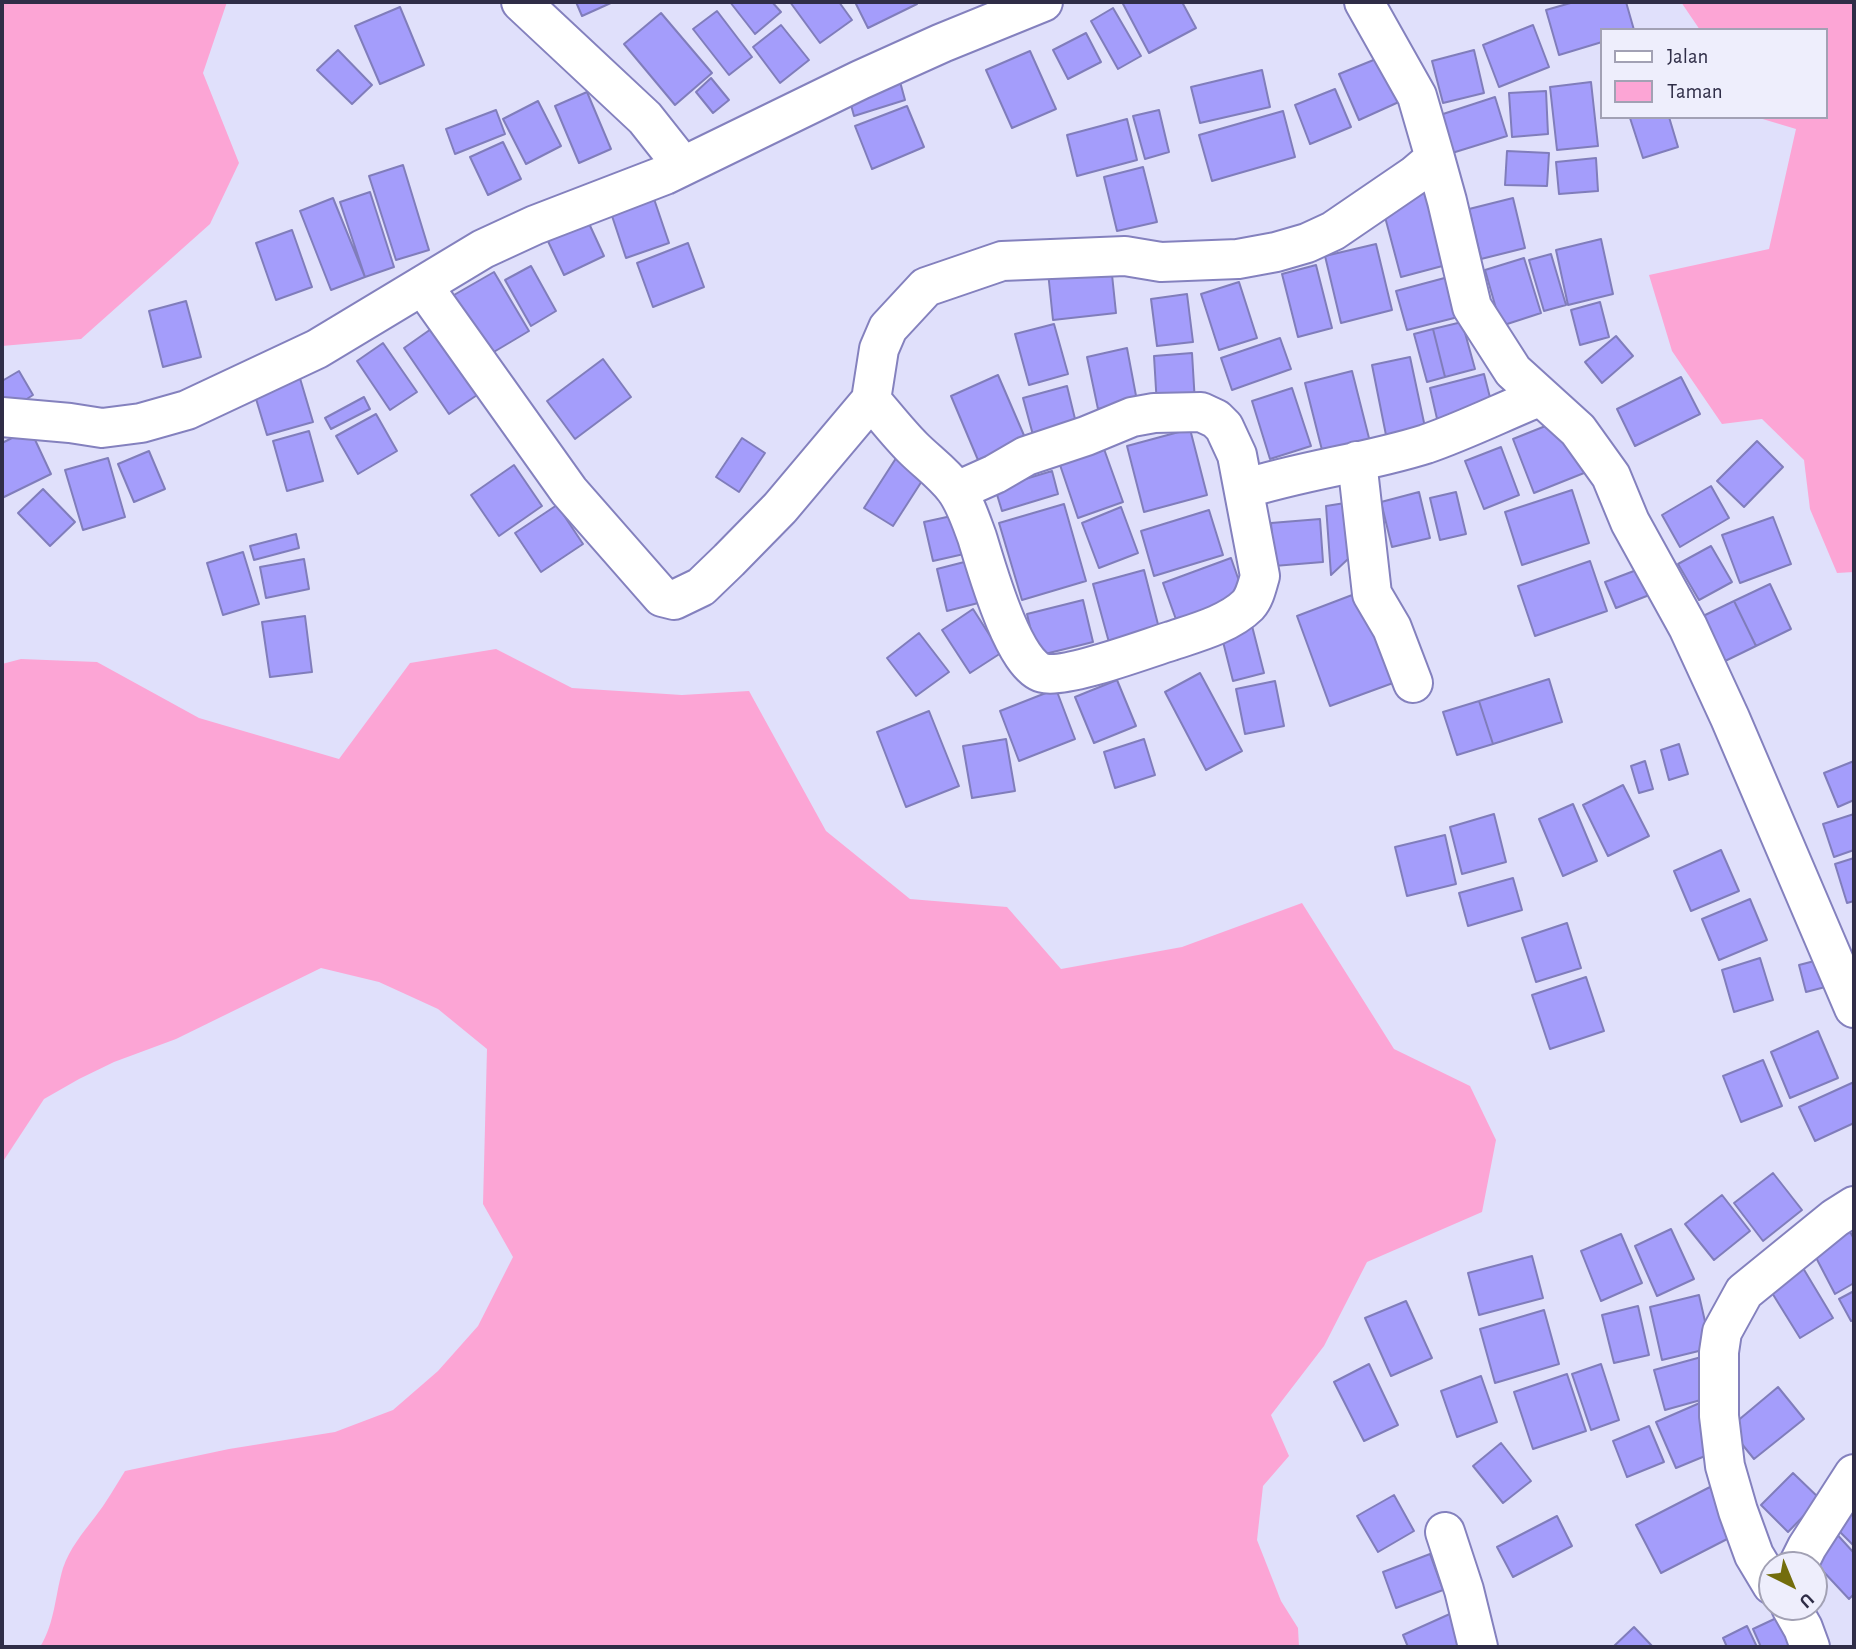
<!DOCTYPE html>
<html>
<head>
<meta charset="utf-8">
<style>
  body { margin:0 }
  #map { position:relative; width:1856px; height:1649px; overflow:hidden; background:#e0e0fb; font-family:"Alegreya Sans",sans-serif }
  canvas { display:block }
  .frame { position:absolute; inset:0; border:4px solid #2f2d47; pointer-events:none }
  .legend { position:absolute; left:1600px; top:28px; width:228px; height:91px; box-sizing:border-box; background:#eeeefc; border:2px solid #a2a1b4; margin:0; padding:9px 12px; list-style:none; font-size:21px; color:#2f2d47 }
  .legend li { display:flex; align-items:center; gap:14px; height:35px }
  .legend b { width:35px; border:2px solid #a2a1b4 }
  .north { position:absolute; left:1758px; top:1551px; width:70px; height:70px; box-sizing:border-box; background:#eeeefc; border:2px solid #a2a1b4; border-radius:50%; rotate:137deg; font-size:19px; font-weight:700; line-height:28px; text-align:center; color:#2f2d47 }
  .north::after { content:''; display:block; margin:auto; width:24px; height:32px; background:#736d0c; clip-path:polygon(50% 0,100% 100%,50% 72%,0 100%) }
</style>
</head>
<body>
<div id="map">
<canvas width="1856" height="1649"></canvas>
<div class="frame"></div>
<ul class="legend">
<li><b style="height:9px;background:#fff"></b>Jalan</li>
<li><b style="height:19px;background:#fca5d5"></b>Taman</li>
</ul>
<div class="north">U</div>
</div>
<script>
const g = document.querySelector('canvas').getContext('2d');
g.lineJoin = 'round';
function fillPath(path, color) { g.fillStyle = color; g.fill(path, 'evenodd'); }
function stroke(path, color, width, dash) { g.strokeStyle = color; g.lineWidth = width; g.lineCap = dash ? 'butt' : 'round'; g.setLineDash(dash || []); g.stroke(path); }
fillPath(new Path2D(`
  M2,2h225l-24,71 36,90 -29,61 -129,115 -79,7z
  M1681,2h173v570l-17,1 -27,-64 -6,-49 -42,-41 -40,5 -50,-73 -23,-76 120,-26 27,-120 -40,-12h70v-87h-126z
  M496,649l76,39 110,7 67,-4 77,140 84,68 97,8 54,62 121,-22 120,-44 92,146 76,37 26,54 -14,72 -115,50 -43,84 -53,69 18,41 -26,30 -6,54 24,61 17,27 1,19h-1259c15,-24 15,-52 23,-79 7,-20 19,-34 32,-51 11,-14 20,-30 30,-46l104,-22 106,-17 58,-22 45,-39 40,-45 35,-69 -30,-53 4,-155 -49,-40 -59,-27 -58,-14 -145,71 -62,23 -35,17 -35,20 -42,64v-499l19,-5 76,3 102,56 140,41 71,-96z`), '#fca5d5');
const building = new Path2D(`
  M576,2h37l-31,14z
  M730,2h42l9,10 -26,22z
  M790,2h49l13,18 -32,23z
  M855,2h61l1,2 -49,24z
  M1122,2h60l14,26 -47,25z
  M1574,2h52l8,28h-32v12l-43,13 -13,-45z
  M400,7l24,58 -44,19 -25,-58z
  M1113,8l28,48 -23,13 -27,-48z
  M717,11l35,46 -23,18 -36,-46z
  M661,13l51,60 -37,32 -51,-61z
  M781,25l28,35 -29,23 -27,-36z
  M1533,25l16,42 -50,20 -16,-42z
  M1086,33l15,29 -33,17 -15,-29z
  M338,50l34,35 -20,19 -35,-34z
  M1474,50l10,43 -41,10 -11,-42z
  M1030,51l26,58 -44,19 -26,-58z
  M1381,57l20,44 -42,19 -20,-46z
  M1262,70l8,37 -70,16 -9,-36z
  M711,78l18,22 -16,13 -17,-21z
  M899,78l6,22 -51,16 -6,-22z
  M1591,82l7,64 -41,4 -7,-63z
  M1335,89l16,38 -41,17 -15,-39z
  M1546,91l2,43 -36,3 -3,-44z
  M587,92l24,57 -32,14 -24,-57z
  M1495,97l12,39 -55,17 -12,-38z
  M538,101l23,45 -35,18 -23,-45z
  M907,106l17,41 -52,22 -17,-43z
  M496,110l9,24 -50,20 -9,-25z
  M1159,110l10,42 -24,7 -12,-43z
  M1283,111l12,46 -83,24 -13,-46z
  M1669,117l9,30 -35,11 -13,-40z
  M1127,119l10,41 -60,16 -10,-41z
  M503,142l18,37 -33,16 -18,-38z
  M1507,151l42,2 -2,33 -42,-1z
  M1596,158l2,33 -39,3 -3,-32z
  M403,165l26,85 -33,10 -27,-84z
  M1143,167l14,55 -40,9 -13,-54z
  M1430,189l20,75 -49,13 -20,-75z
  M370,192l24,75 -29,10 -25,-75z
  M653,196l16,47 -43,15 -16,-48z
  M333,198l32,79 -34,13 -31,-79z
  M1513,198l12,50 -44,11 -12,-50z
  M586,217l18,39 -40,19 -18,-38z
  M292,230l20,57 -36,13 -20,-57z
  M1601,239l12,55 -45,11 -12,-55z
  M688,243l16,44 -51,20 -16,-44z
  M1376,244l16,66 -51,13 -16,-67z
  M1551,254l15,51 -22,6 -15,-51z
  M1524,258l17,55 -40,13 -16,-56z
  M1111,265l5,48 -63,7 -5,-48z
  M1316,265l16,63 -34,9 -16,-63z
  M531,266l25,45 -25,15 -26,-46z
  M494,272l35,59 -47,28 -35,-60z
  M1452,276l10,40 -55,14 -11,-39z
  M1239,282l18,56 -38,12 -18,-56z
  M1187,294l6,48 -36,4 -6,-47z
  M186,301l15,56 -38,10 -14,-56z
  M1600,302l9,35 -29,8 -9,-35z
  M441,322l45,67 -37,25 -45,-66z
  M1462,322l13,47 -30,8 -12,-48z
  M1054,324l14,50 -39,11 -14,-51z
  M1433,329l12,48 -18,5 -13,-48z
  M1616,336l17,20 -31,27 -17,-21z
  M1280,338l11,31 -59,21 -11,-32z
  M383,343l34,49 -27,18 -33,-49z
  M1127,348l10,53 -39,8 -11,-52z
  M1192,353l3,50 -38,3 -3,-50z
  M1410,357l16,75 -39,8 -15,-75z
  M603,359l28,38 -56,42 -28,-38z
  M19,371l14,24 -25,16 -6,-10v-20z
  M1352,371l18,71 -47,12 -18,-71z
  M1484,374l9,35 -55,14 -8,-35z
  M299,375l14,47 -46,13 -14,-46z
  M998,375l28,65 -48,20 -27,-64z
  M1681,377l19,37 -65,32 -18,-37z
  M1067,386l9,37 -43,12 -10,-37z
  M1292,388l19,58 -41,13 -18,-58z
  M364,397l6,12 -39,20 -6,-11z
  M376,414l21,37 -39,23 -22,-38z
  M1563,419l21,54 -50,20 -21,-54z
  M30,429l21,45 -49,24v-55z
  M1190,429l17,66 -63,17 -17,-66z
  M309,431l14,50 -36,10 -14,-50z
  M742,438l23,15 -26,39 -23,-15z
  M1757,441l26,26 -39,40 -27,-26z
  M1501,447l18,48 -35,14 -19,-48z
  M1104,449l19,53 -45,16 -18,-53z
  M149,451l16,38 -31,13 -16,-38z
  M900,452l29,18 -36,56 -29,-18z
  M108,458l17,59 -42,13 -18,-60z
  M514,465l28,41 -43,30 -28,-41z
  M1052,471l6,23 -56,17 -7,-23z
  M1711,486l18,32 -49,29 -18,-32z
  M43,489l32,33 -25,24 -32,-33z
  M1572,490l17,53 -67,22 -17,-53z
  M1419,492l11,46 -38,9 -11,-45z
  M1456,492l10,42 -26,6 -10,-42z
  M1345,503l3,56 -17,16 -5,-69z
  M1064,504l22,77 -64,19 -23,-77z
  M557,505l26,39 -42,28 -26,-39z
  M1121,507l17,46 -39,15 -17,-45z
  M1209,510l14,45 -69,21 -13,-45z
  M956,515l8,39 -31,7 -9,-39z
  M1773,517l18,47 -51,19 -18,-48z
  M1320,519l3,43 -49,4 -3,-43z
  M296,534l3,14 -45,12 -4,-14z
  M1711,546l21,36 -33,18 -21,-36z
  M243,552l16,52 -36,11 -16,-52z
  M1231,558l15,43 -68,24 -15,-42z
  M304,559l5,30 -43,9 -6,-31z
  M976,559l10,42 -39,10 -10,-42z
  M1590,561l17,50 -72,25 -17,-50z
  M1647,566l10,26 -41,16 -11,-26z
  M1144,570l16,62 -50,14 -17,-62z
  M1770,584l21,45 -35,17 -22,-45z
  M1360,592l33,91 -63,23 -33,-90z
  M1083,600l10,42 -56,14 -10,-42z
  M1734,601l22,45 -35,17 -22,-45z
  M973,609l28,44 -31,20 -28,-43z
  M305,616l7,56 -42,5 -8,-55z
  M1251,622l13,51 -31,8 -13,-51z
  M919,633l30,39 -33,24 -29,-38z
  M1200,673l42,78 -36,19 -41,-78z
  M1549,679l13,43 -69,22 -14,-43z
  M1117,680l19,46 -42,17 -19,-46z
  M1275,681l9,45 -39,8 -9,-45z
  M1056,689l19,50 -56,22 -19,-50z
  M1479,701l14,43 -36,11 -14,-43z
  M929,711l30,75 -53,21 -29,-75z
  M1006,739l9,52 -43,7 -9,-52z
  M1144,739l11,36 -40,13 -11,-36z
  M1679,744l9,30 -19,6 -8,-30z
  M1645,761l8,28 -14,4 -8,-27z
  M1854,761v39l-16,7 -14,-34z
  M1623,785l26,51 -41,20 -25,-51z
  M1573,804l24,57 -34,15 -24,-57z
  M1494,814l12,48 -44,12 -12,-47z
  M1854,814v36l-20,7 -11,-33z
  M1445,835l11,49 -49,12 -12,-49z
  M1721,850l18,41 -48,20 -17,-40z
  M1854,858v43l-7,2 -12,-39z
  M1513,878l9,32 -54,16 -9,-33z
  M1750,899l17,41 -48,20 -17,-41z
  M1567,923l14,45 -45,14 -14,-44z
  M1760,958l13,42 -39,12 -12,-42z
  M1826,958l7,27 -27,7 -7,-27z
  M1586,977l18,54 -54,18 -18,-54z
  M1818,1031l20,47 -48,20 -19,-46z
  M1763,1060l19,46 -41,16 -18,-46z
  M1854,1082v41l-39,18 -16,-34z
  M1773,1173l29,37 -39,31 -29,-38z
  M1722,1195l28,36 -36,29 -29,-36z
  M1848,1228l6,11v44l-19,11 -24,-46z
  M1671,1229l23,50 -37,17 -22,-50z
  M1621,1234l21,49 -41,18 -20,-50z
  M1532,1256l11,42 -64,17 -11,-42z
  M1803,1268l30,50 -33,20 -31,-50z
  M1854,1291v29l-3,1 -12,-22z
  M1699,1295l12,53 -49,12 -12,-53z
  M1406,1301l26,57 -41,18 -26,-58z
  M1638,1306l11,49 -35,8 -12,-48z
  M1544,1310l15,54 -64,19 -15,-54z
  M1705,1356l10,40 -50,14 -11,-40z
  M1369,1364l29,61 -34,16 -30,-59z
  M1601,1364l18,56 -28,10 -19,-56z
  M1567,1374l19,57 -53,18 -19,-57z
  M1481,1376l16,46 -40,15 -16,-46z
  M1778,1387l26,32 -50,40 -25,-31z
  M1702,1402l20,47 -46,19 -20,-46z
  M1649,1426l15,36 -37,15 -14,-36z
  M1501,1443l30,38 -28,22 -30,-37z
  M1793,1473l27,26 -32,33 -27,-27z
  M1710,1487l25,48 -74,38 -25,-48z
  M1394,1495l20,36 -36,21 -21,-36z
  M1854,1499v47l-26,-26z
  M1557,1516l15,30 -59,31 -16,-30z
  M1833,1530l21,23v41l-5,5 -42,-45z
  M1430,1554l13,36 -47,18 -13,-36z
  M1452,1613l15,34h-59l-5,-12z
  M1785,1614l15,33h-39l-8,-18z
  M1747,1626l10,21h-30l-4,-9z
  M1634,1627l19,20h-40z`);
fillPath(building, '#a49dfb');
stroke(building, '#807dbb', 2);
const minor = new Path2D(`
  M521,2l124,116 38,48
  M1364,2l53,94 18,62
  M423,286l146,205 93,106 12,3 27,-13 28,-27 51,-52 91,-108 8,-51 9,-21 38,-41 76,-26 123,-5 36,6 77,-3 38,-7 31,-9 26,-12 82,-56 20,-17 12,43 25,106 41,64 65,59 33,46 19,46 58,105 42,91 124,290
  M871,400c14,16 27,33 42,48 14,14 30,25 42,41 10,13 16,32 22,48 9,29 36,128 66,136 23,6 102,-24 128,-32 24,-8 58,-17 77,-36 7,-8 9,-19 12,-29l-23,-121 -13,-28 -8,-8 -15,-7 -47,1 -22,4 -46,19 -60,20 -31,18 -38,17
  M2,417l68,6 32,5 39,-5 46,-13 130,-61 166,-100 52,-24 130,-50 195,-95 82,-37 101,-41
  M1357,461l15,133 20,34 21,55
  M1244,489c59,-19 122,-26 182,-45 38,-13 76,-32 113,-47
  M1445,1532l19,58 14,57
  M1798,1565l9,-18 47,-73
  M1772,1585l-18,-30 -16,-44 -13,-45 -6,-50v-64l3,-20 22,-40 91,-74 19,-12
  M1791,1607l12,21 7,19`);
stroke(minor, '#8481be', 42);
stroke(minor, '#fff', 38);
</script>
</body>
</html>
